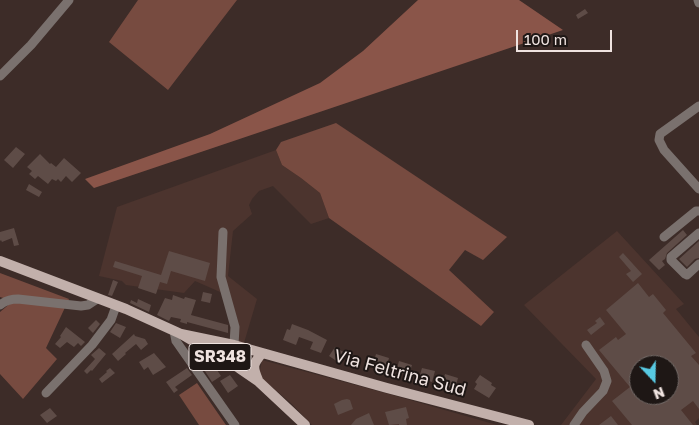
<!DOCTYPE html>
<html>
<head>
<meta charset="utf-8">
<style>
  body { margin:0 }
  #map { position:relative; width:699px; height:425px; overflow:hidden; background:#3d2c28; font-family:"Golos Text",sans-serif }
  canvas { display:block }
  .north { position:absolute; left:629px; top:355px; width:50px; height:50px; box-sizing:border-box; background:#1e1715; border:1px solid #726966; border-radius:50%; rotate:159deg; font-size:14px; font-weight:700; line-height:20px; text-align:center; color:#efe3e0 }
  .north::after { content:''; display:block; margin:auto; width:18px; height:22px; background:#57c9e2; clip-path:polygon(50% 0,100% 100%,50% 72%,0 100%) }
  .scale { position:absolute; left:516px; top:30px; width:96px; height:22px; box-sizing:border-box; border:2px solid #efe3e0; border-top:0; padding-left:6px; font-size:15px; line-height:18px; white-space:nowrap; color:#efe3e0; -webkit-text-stroke:4px #1e1715; paint-order:stroke }
</style>
</head>
<body>
<div id="map">
<canvas width="699" height="425"></canvas>
<div class="north">N</div>
<div class="scale">100 m</div>
</div>
<script>
const g = document.querySelector('canvas').getContext('2d');
g.lineJoin = 'round';
function fillPath(path, color) { g.fillStyle = color; g.fill(path, 'evenodd'); }
function stroke(path, color, width, dash) { g.strokeStyle = color; g.lineWidth = width; g.lineCap = dash ? 'butt' : 'round'; g.setLineDash(dash || []); g.stroke(path); }
function write(font, color, halo, rows, align = 'center') {
  g.font = font + ' "Golos Text",sans-serif'; g.lineWidth = 4; g.setLineDash([]); g.textBaseline = 'middle'; g.strokeStyle = halo; g.fillStyle = color; for (const [text, x, y, turn = 0] of rows) {
    g.save(); g.translate(x, y); g.rotate((+turn || 0) * Math.PI / 180); g.textAlign = isNaN(turn) ? turn : align; if (halo) g.strokeText(text, 0, 0); g.fillText(text, 0, 0); g.restore();
  }
}
fillPath(new Path2D(`
  M276,150l6,15 19,13 19,15 9,25 -18,6 -38,-38 -14,5 -7,8 -3,6 3,9 -19,17 -5,45 29,23 -13,44 -12,-4 -5,-44 -32,-14 -11,12 -58,-8 -4,-4 -23,-5 18,-69z
  M617,231l67,73 -8,5 23,28v81l-4,4 2,3h-136l35,-46 -72,-74zM639,365h30v30h-30z
  M262,360l127,34 108,31h-185l-20,-21 -33,-28z`), '#4c342e');
fillPath(new Path2D(`
  M138,0h99l-69,90 -59,-48z
  M336,123l171,114 -24,23 -18,-10 -16,20 45,42 -13,14 -152,-108 -9,-25 -19,-15 -19,-13 -6,-15 5,-8z
  M0,273l69,26 -23,49 11,11 -34,40 -23,-25v-62l13,-11 -13,-4z
  M197,383l29,42h-27l-20,-30z`), '#774b40');
fillPath(new Path2D(`
  M418,0h101l44,30 -460,155 -9,3 -9,-9 125,-45 110,-51 43,-32z`), '#8a5549');
fillPath(new Path2D(`
  M585,9l3,4 -10,6 -2,-4z
  M16,147l9,7 -12,14 -9,-8z
  M40,154l10,10 1,-1 5,4 8,-9 17,15 -9,9 -6,-6 -5,6 -3,-3 -2,2 -4,-2 -4,5 -10,-8 -3,3 -6,-5 3,-3 -5,-4z
  M29,184l13,8 -3,5 -13,-7z
  M14,228l5,17 -5,1 -2,-8 -10,4 -1,-2 -1,1v-9z
  M683,230l4,5 -20,18 -2,6 -3,2 3,4 -6,5 -10,-10z
  M699,241v17l-4,1 -8,8 -8,-8z
  M169,251l41,12 -5,18 -34,-10 -4,13 -7,-2 -4,12 -18,-6 4,-12 -29,-9 2,-6 46,14z
  M623,253l19,21 -9,8 -7,-8 5,-3 -12,-14z
  M113,280l5,2 -6,14 -4,-1z
  M638,283l11,14 4,-3 13,16 -3,3 33,40 -5,3 8,9v44l-6,-8 -12,9 12,15h-61l-20,-24 18,-14 -31,-37 17,-13 2,3 8,-6 -20,-24zM639,365h30v30h-30z
  M203,292l9,2 -2,9 -9,-2z
  M173,295l11,4 1,-2 11,3 -5,15 37,10v8l-41,-11v2l-7,-2 1,-3 -10,-2 -2,4 -12,-6 8,-17 7,2z
  M138,299l13,6 -2,7 -19,-9 1,-3 6,3z
  M600,317l5,7 -14,11 -4,-5 10,-7 -2,-2z
  M96,320l4,4 -7,9 -5,-5z
  M116,323l10,4 -6,11 -10,-6z
  M292,324l16,6 19,10 -6,13 -11,-4 3,-7 -14,-5 -3,8 -13,-5 4,-11 3,1z
  M66,327l19,15 -4,4 -3,-3 -4,4 -7,-5 -7,6 -5,-4 6,-7 -1,-1z
  M134,334l1,2 10,3 3,5 -7,6 -5,-6 -11,9 1,1 -8,7 -6,-7z
  M335,347l10,6 -7,9 -9,-6z
  M99,348l7,6 -14,17 -1,-1 -4,4 -3,-3 11,-12 -4,-4z
  M154,353l12,14 -13,8 -5,-8 -4,3 -5,-8z
  M376,354l13,4 -3,11 -13,-4z
  M211,361l10,15 -9,6 -11,-17 4,-2 1,1z
  M399,361l13,4 -3,10 -13,-3z
  M110,368l5,5 -13,10 -3,-4 8,-7 -1,-1z
  M187,368l5,7 -17,12 3,3 -4,3 -8,-11z
  M422,368l13,3 -3,11 -13,-4z
  M445,374l13,4 -3,11 -13,-4z
  M230,375l8,11 -10,7 -8,-12z
  M480,375l12,8 -1,2 5,3 -7,10 -15,-9 3,-5 -2,-2z
  M347,399l3,1 3,9 -15,6 -4,-11 8,-4z
  M406,407l3,11 -3,1 1,6h-8v-1l-10,1 -4,-13z
  M50,408l7,8 -10,7 -7,-8z
  M369,413l5,12h-23l5,-6z
  M611,416l7,9h-19z`), '#5e4c47');
stroke(new Path2D(`
  M698,0l1,3
  M0,76l31,-31 38,-45
  M699,106l-39,28 -1,6 5,10 35,39
  M223,232l-2,45 14,50 -1,18
  M699,233l-28,24v3l14,14 2,1 12,-11
  M664,237l32,-26h3
  M0,305c6,-5 11,-6 18,-6l63,7 7,-1 9,-6
  M174,331l2,10 59,84
  M46,393l46,-48 19,-25 5,-14
  M574,425l9,-13 20,-21 4,-10 -3,-10 -18,-26`), '#7a716e', 9);
stroke(new Path2D(`
  M0,261l126,48 55,25 58,34 19,13 47,44
  M181,334l53,11 153,43 142,37
  M258,380c-6,-14 -5,-16 4,-27`), '#c2b0ab', 10);
for (const [x, y, w] of [
  [220,357,62]
]) { const box = new Path2D(); box.roundRect(x - w / 2, y - 13.5, w, 27, 4); g.fillStyle = '#1e1715'; g.fill(box); stroke(box, '#efe3e0', 1); }
write('bold 16px', '#efe3e0', null, [
  ["SR348",220,357]
]);
write('18px', '#efe3e0', '#1e1715', [
  ["Via Feltrina Sud",400,373,15]
]);
</script>
</body>
</html>
